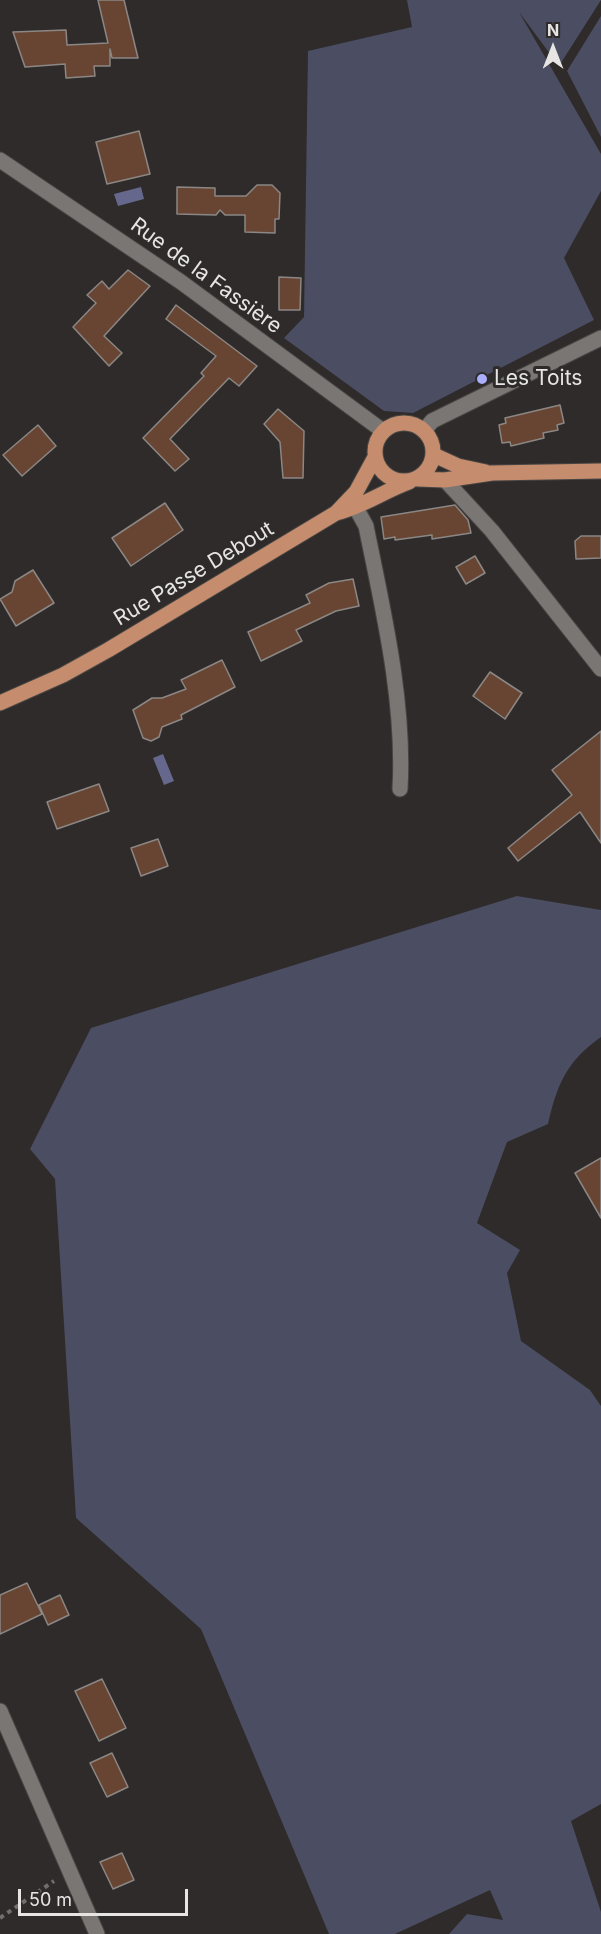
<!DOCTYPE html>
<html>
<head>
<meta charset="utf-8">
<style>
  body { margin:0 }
  #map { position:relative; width:601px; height:1934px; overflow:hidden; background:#2e2b2a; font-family:Inter,sans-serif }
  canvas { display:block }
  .north { position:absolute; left:523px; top:18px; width:60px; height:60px; -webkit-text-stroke:4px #2e2b2a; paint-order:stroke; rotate:0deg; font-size:16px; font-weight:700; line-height:24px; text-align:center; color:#e7e5e4 }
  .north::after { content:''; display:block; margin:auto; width:21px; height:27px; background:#e7e5e4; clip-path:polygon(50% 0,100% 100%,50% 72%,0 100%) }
  .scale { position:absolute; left:18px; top:1889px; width:170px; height:27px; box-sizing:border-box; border:3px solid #e7e5e4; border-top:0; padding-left:8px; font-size:18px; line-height:21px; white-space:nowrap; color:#e7e5e4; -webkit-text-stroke:4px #2e2b2a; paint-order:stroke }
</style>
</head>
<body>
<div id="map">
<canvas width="601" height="1934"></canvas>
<div class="north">N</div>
<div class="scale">50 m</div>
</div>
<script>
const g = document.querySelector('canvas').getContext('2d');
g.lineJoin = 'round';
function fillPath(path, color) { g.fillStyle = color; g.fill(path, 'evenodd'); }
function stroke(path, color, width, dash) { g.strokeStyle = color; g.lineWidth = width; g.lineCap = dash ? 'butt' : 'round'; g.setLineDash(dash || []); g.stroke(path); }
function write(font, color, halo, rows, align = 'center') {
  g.font = font + ' Inter,sans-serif'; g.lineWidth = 6; g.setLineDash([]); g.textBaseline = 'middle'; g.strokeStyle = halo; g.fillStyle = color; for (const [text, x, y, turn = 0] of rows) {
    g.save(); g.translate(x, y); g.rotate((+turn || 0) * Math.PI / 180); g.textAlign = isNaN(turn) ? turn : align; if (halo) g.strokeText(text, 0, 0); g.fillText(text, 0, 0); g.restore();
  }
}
fillPath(new Path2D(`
  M407,0h194l-42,66 -40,-54 82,142v37l-37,67 30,62 -181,93 -29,-2 -100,-73 20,-21 4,-266 104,-24z
  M601,16v121l-34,-66z
  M517,896l84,14v127c-34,24 -44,47 -53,87l-41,18 -30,81 43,27 -13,23 14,68 69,49 11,16v398l-30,17 30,91v22h-152l18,-20 36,6 -13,-30 -95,44h-66l-128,-305 -125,-111 -21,-339 -25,-30 61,-121z`), '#4b4d62');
fillPath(new Path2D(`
  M141,187l3,12 -26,7 -4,-12z
  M163,754l11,27 -10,4 -11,-27z`), '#65688c');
const building = new Path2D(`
  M98,0h26l14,58h-26l-2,-9v17h-16l1,10 -29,2 -1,-14 -40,3 -12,-35 53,-2 1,15 41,-2z
  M139,131l11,43 -43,10 -11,-42z
  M257,185h15l8,8 -1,26h-4v14l-30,-1v-17h-20l-5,-5 -4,5 -39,-1v-27l38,1v8h31z
  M128,270l22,16 -46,50 18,17 -13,13 -36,-39 23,-24 -9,-8 15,-14 7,8z
  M279,277l22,1 -1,32h-21z
  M176,305l81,61 -18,20 -10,-8 -59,61 19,20 -14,12 -32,-33 61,-62 -3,-3 15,-17 -50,-37z
  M560,405l4,18 -7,2 1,5 -15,3 1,5 -33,8 -1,-4 -8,1 -3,-18 7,-2 -1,-5z
  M278,409l26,22 -1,47h-20l-3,-36 -16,-18z
  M38,425l18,21 -34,30 -19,-21z
  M165,503l18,27 -52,36 -19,-28z
  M455,505l13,15 3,13 -39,6v-4l-37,5v-3l-11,2 -3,-22z
  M581,536h20v22l-25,1 -1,-18z
  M475,556l10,17 -19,11 -10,-17z
  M33,570l21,33 -38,23 -16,-27 12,-7 3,-11z
  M353,579l6,27 -23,5 -40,19 6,11 -41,20 -13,-29 62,-29 -4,-8 23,-12z
  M222,660l13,27 -54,28 1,4 -20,8 -3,10 -8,4 -8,-3 -10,-28 19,-12h10l24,-9 -5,-9z
  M490,672l32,21 -17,26 -32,-23z
  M601,731v112l-21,-31 -62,49 -10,-13 64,-53 -20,-25z
  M99,784l10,27 -52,18 -10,-27z
  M158,839l10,27 -27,10 -10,-28z
  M601,1158v60l-26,-45z
  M27,1583l15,31 -42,20v-39z
  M60,1595l9,20 -21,10 -9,-20z
  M102,1679l24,49 -27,13 -24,-50z
  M112,1753l16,34 -21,10 -17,-34z
  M122,1853l12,27 -21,9 -13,-27z`);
fillPath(building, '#684533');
stroke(building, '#8b8785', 1.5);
const minor = new Path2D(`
  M0,160l181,122 202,149
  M424,431l8,-10 169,-83
  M445,480l47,51 109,138
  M356,508l10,18c17,84 39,176 34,263
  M0,1711l97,223`);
const major = new Path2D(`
  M375 452a29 29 0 1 1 58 0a29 29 0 1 1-58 0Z
  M434,455l24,11 28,6
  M418,479l27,1 47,-7 109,-2
  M336,513l20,-21 19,-35
  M0,703l63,-28 45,-25 228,-137c26,-6 48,-22 73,-31`);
stroke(minor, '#484644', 17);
stroke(major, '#484644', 17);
stroke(new Path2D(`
  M0,1918l54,-37`), '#716e6d', 4, [4.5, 4.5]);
stroke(minor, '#797674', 15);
stroke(major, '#c58c6d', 15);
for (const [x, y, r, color] of [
  [482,379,6,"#abaffb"]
]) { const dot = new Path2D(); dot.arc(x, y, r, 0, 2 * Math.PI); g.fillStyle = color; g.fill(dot); stroke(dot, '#2e2b2a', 2); }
write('21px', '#e7e5e4', '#2e2b2a', [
  ["Rue de la Fassière",206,276,36],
  ["Rue Passe Debout",194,574,-31]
]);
write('21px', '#e7e5e4', '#2e2b2a', [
  ["Les Toits",494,379]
], 'left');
</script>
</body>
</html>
